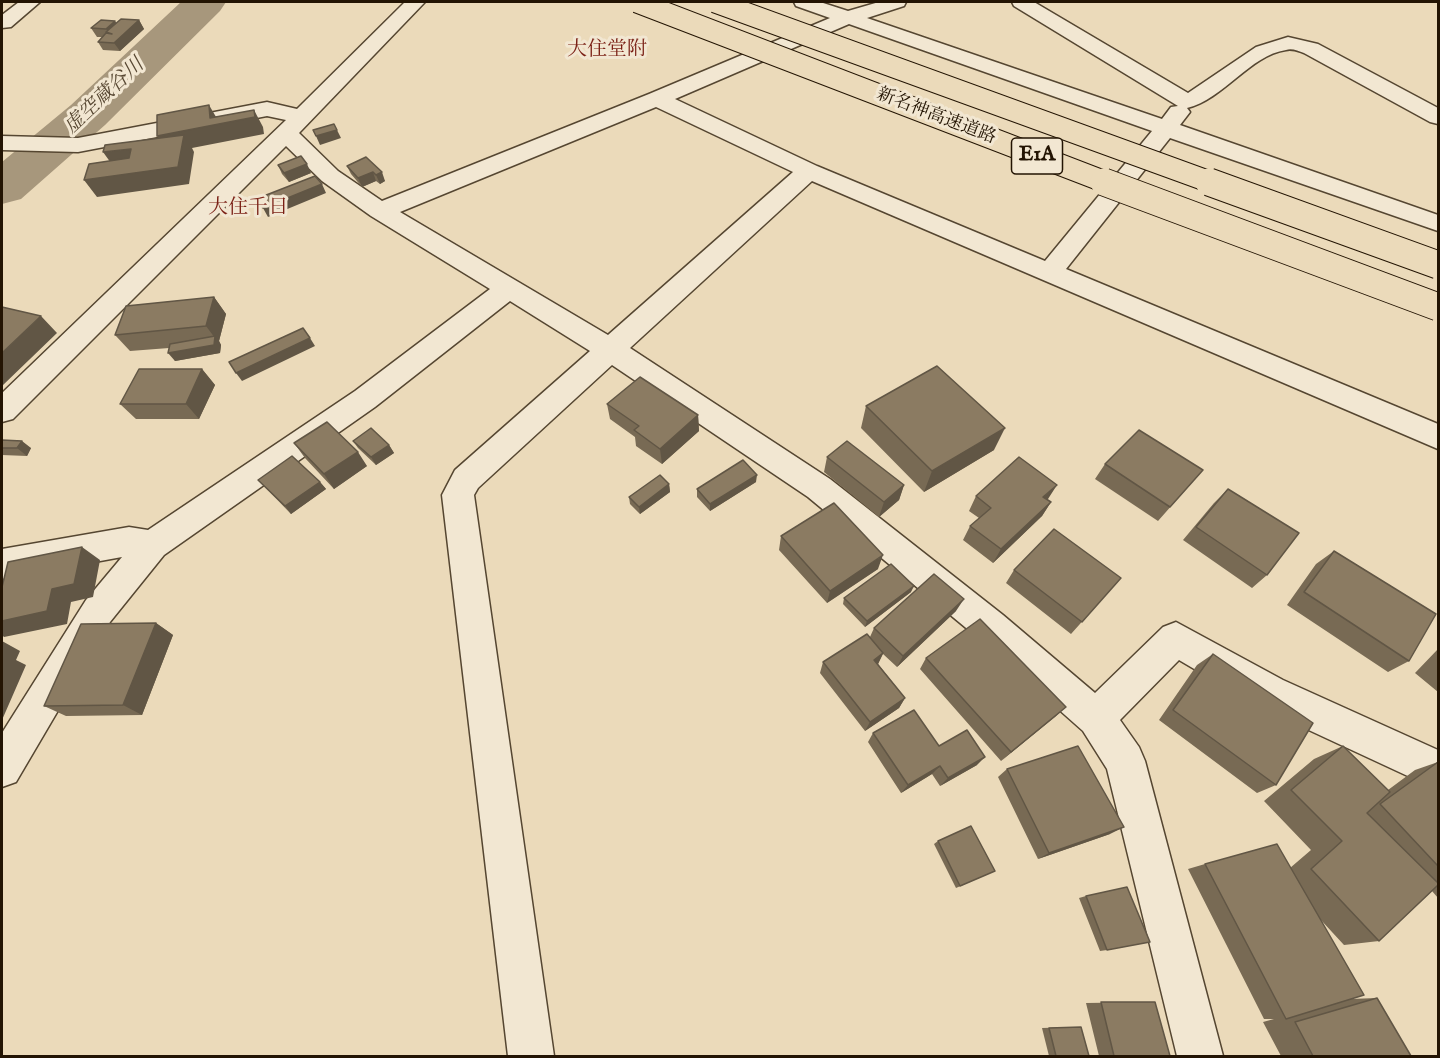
<!DOCTYPE html>
<html>
<head>
<meta charset="utf-8">
<style>
  body { margin:0 }
  #map { position:relative; width:1440px; height:1058px; overflow:hidden; background:#ebdaba; font-family:"IM FELL English",serif }
  canvas { display:block }
  .frame { position:absolute; inset:0; border:3px solid #231403; pointer-events:none }
</style>
</head>
<body>
<div id="map">
<canvas width="1440" height="1058"></canvas>
<div class="frame"></div>
</div>
<script>
const g = document.querySelector('canvas').getContext('2d');
g.lineJoin = 'round';
function fillPath(path, color) { g.fillStyle = color; g.fill(path, 'evenodd'); }
function stroke(path, color, width, dash) { g.strokeStyle = color; g.lineWidth = width; g.lineCap = dash ? 'butt' : 'round'; g.setLineDash(dash || []); g.stroke(path); }
function write(font, color, halo, rows, align = 'center') {
  g.font = font + ' "IM FELL English","Noto Serif JP",serif'; g.lineWidth = 6; g.setLineDash([]); g.textBaseline = 'middle'; g.strokeStyle = halo; g.fillStyle = color; for (const [text, x, y, turn = 0] of rows) {
    g.save(); g.translate(x, y); g.rotate((+turn || 0) * Math.PI / 180); g.textAlign = isNaN(turn) ? turn : align; if (halo) g.strokeText(text, 0, 0); g.fillText(text, 0, 0); g.restore();
  }
}
fillPath(new Path2D(`
  M181,2h45l-6,9 -115,114 -84,74 -19,5v-42l69,-57z`), '#a7977c');
const minor = new Path2D(`
  M19,2h21l-29,25 -9,1v-13z
  M405,2h20l-126,131 39,38 44,30 267,-107 181,-76 -34,-12 -2,-4h26l28,9 31,-9h27l-2,4 -37,12 295,101 9,-12 7,-1 -164,-100 -2,-4h22l154,91 68,-46 32,-10 30,7 120,64v16l-8,-2 -126,-69c-6,-2 -12,-5 -18,-3 -36,5 -62,49 -99,58l3,4 -10,13 258,90v16l-268,-93 -104,131 372,155v25l-626,-268 -182,167 200,131 173,136 92,78 68,-66 13,-5 107,58 155,70v44l-14,-6 -12,-10 -155,-72 -78,-46 -59,60 19,27 6,14 78,295h-46l-70,-287 -24,-38 -106,-94 -169,-140 -196,-132 -134,123 -4,7 80,561h-46l-66,-561 13,-25 135,-119 -80,-50 -135,106 -211,148 -54,67 -94,160 -14,5v-54l84,-133 36,-43 -120,22v-30l127,-22 19,3 207,-139 135,-102 -119,-73 -49,-35 -36,-35 -273,273 -11,3v-29l284,-273 -19,-4 -189,36 -76,-2v-14l76,2 189,-36 30,7zM849,24l303,107 -107,130 -228,-95 -142,-67zM656,107l137,65 -185,163 -208,-123z`);
stroke(minor, '#554631', 3);
fillPath(minor, '#f2e7d2');
const highwayBridgeFar1 = new Path2D(`
  M637,2l471,181
  M715,2l498,181`);
const highwayBridge = new Path2D(`
  M1104,182l334,125
  M1209,182l229,83`);
stroke(highwayBridgeFar1, '#231403', 23, []);
stroke(highwayBridge, '#231403', 29, []);
stroke(highwayBridgeFar1, '#ebdaba', 21);
stroke(highwayBridge, '#ebdaba', 27);
fillPath(new Path2D(`
  M139,20l5,9 -24,22 -17,-1 -5,-8 4,-5h-5l-6,-9 25,-5z
  M366,157l19,24 -5,3 -4,-3 -14,6 -11,-13 -4,-8z
  M278,165l33,8 -22,9 -7,-8z
  M214,297l12,17 -7,27 2,4 -1,8 -45,8 -6,-13 -39,3 -15,-16z
  M202,369l13,16 -16,34h-63l-16,-15z
  M607,404l91,11 1,16 -37,33 -26,-18 -1,-9 -25,-18z
  M866,406l128,44 -70,42 -63,-64z
  M2,440l29,8 -4,8 -25,-1z
  M353,441l36,4 5,8 -18,12 -18,-17z
  M294,443l73,23 -33,23 -29,-31z
  M827,457l77,28 -5,15 -20,17 -55,-45z
  M1105,464l98,6 -45,51 -63,-42z
  M258,480l62,2 6,7 -35,25z
  M756,482l-46,29 -13,-14v-8z
  M669,484l1,8 -30,22 -10,-10 -1,-7z
  M1228,489l39,86 -15,13 -69,-48 31,-37z
  M976,496l71,4 4,2 -9,14 -49,47 -30,-23 7,-14 9,-8 -10,-7z
  M781,536l97,33 -51,34 -48,-53z
  M1334,551l75,110 -21,11 -101,-67 29,-41z
  M1014,570l107,8 -50,56 -65,-51z
  M911,592l-46,35 -22,-23 1,-6z
  M956,611l-59,56 -14,-13 -5,10 27,34 -6,10 -34,23 -45,-58 3,-11 47,-25 4,-9z
  M156,623l17,12 -31,80 -76,1 -22,-10z
  M1438,649v43l-23,-19z
  M1213,654l63,131 -19,8 -98,-73 38,-55z
  M926,658l140,49 -65,54 -81,-92z
  M873,733l66,13 38,19 -37,21 -8,-12 -31,19 -33,-51z
  M1343,746l45,44 27,-20 23,-8v136l-6,-7 -53,50 -35,4 -24,-26 30,80 27,-1 34,58h-130l-18,-34 11,-3h-10l-76,-150 17,-5 85,4 21,-18 -47,-49 50,-42z
  M1007,769l103,65 -72,25 -40,-82z
  M938,841l57,30 -39,17 -22,-44z
  M1086,896l21,54 -7,1 -21,-53z
  M1155,1002l15,54h-71l-13,-53z
  M1074,1027h7l8,29h-40l-7,-28z`), '#786a54');
fillPath(new Path2D(`
  M139,20l5,9 -24,22 -6,-8z
  M115,21l6,8 -12,4 -3,-4z
  M209,105l10,17 35,-12 9,17 1,7 -72,14 2,4 -5,32 -92,13 -13,-17 84,-27 -11,-17 53,-18z
  M337,130l4,8 -21,7 -4,-9z
  M131,149l12,17 -27,4 -13,-18z
  M307,164l4,9 -22,9 -5,-9z
  M373,172l3,9 -14,6 -4,-9z
  M382,172l3,9 -5,3 -4,-9z
  M322,184l4,9 -58,24 -5,-9z
  M214,297l12,17 -7,27 2,4 -1,8 -45,8 -7,-8 47,-15 -9,-12z
  M41,316l16,17 -55,53v-33z
  M310,338l5,8 -73,35 -6,-8z
  M202,369l13,16 -16,34 -13,-15z
  M698,415l1,16 -37,33 -2,-15z
  M1005,428l-11,22 -70,42 8,-21z
  M22,441l9,7 -4,8 -10,-8z
  M389,445l5,8 -18,12 -5,-8z
  M358,452l9,14 -33,23 -10,-15z
  M757,475l-1,7 -46,29v-7z
  M320,482l6,7 -35,25 -6,-8z
  M669,484l1,8 -30,22 -1,-7z
  M904,485l-5,15 -20,17 5,-15z
  M1057,485l-9,14 -13,12 8,-14z
  M1051,502l-9,14 -49,47 8,-14z
  M82,547l18,13 -7,37 -22,5 -4,22 -63,13 -2,-2v-14l50,-32z
  M883,555l-5,14 -51,34 3,-12z
  M914,586l-3,6 -46,35 2,-6z
  M964,599l-8,12 -59,56 6,-11z
  M156,623l17,12 -31,80 -19,-10z
  M2,641l18,10 -4,9 10,5 -24,55z
  M883,653l-5,11 -4,-4z
  M905,698l-6,10 -34,23 5,-9z
  M1066,707l-11,10 -54,44 10,-9z
  M985,757l-8,8 -37,21 8,-8z
  M940,766l-8,8 -31,19 7,-8z
  M1124,827l-14,7 -72,25 11,-6z`), '#615645');
const building = new Path2D(`
  M121,19l18,1 -25,23 -16,-1 8,-9 6,1 -6,-2z
  M101,20l14,1 -9,8 -15,-1z
  M209,105l1,13 44,-8 1,7 -98,19v-21z
  M334,124l3,6 -21,6 -3,-6z
  M184,135l-6,32 -94,13 5,-16 40,-6 2,-9 -28,3 2,-7z
  M301,156l6,8 -23,9 -6,-8z
  M366,157l16,15 -6,3 -3,-3 -15,6 -11,-12z
  M315,176l7,8 -59,24 -7,-9z
  M214,297l-8,29 -91,9 11,-29z
  M2,307l39,9 -39,37z
  M303,328l7,10 -74,35 -7,-11z
  M215,336l-1,9 -46,8 2,-9z
  M937,366l68,62 -73,43 -66,-65z
  M139,369h63l-16,35h-66z
  M640,377l58,38 -38,34 -26,-19 5,-4 -32,-22z
  M327,422l31,30 -34,22 -30,-31z
  M371,428l18,17 -18,12 -18,-16z
  M1139,430l64,40 -33,37 -65,-43z
  M2,440l20,1 -5,7h-15z
  M847,441l57,44 -20,17 -57,-45z
  M292,456l28,26 -35,24 -27,-26z
  M1019,457l38,28 -14,12 8,5 -50,47 -31,-23 21,-18 -15,-12z
  M743,460l14,15 -47,29 -13,-15z
  M660,475l9,9 -30,23 -10,-10z
  M1228,489l71,44 -32,42 -71,-48z
  M834,503l49,52 -53,36 -49,-55z
  M1054,529l67,49 -39,44 -68,-52z
  M82,547l-8,37 -22,5 -5,22 -45,10v-34l6,-25z
  M1334,551l102,63 -27,47 -105,-69z
  M891,564l23,22 -47,35 -23,-23z
  M934,574l30,25 -61,57 -29,-28z
  M980,619l86,88 -55,45 -85,-94z
  M156,623l-33,82 -79,1 37,-82z
  M867,634l16,19 -9,7 31,38 -35,24 -47,-60z
  M1213,654l100,69 -37,62 -103,-75z
  M914,710l25,36 28,-16 18,27 -37,21 -8,-12 -32,19 -35,-52z
  M1078,746l46,81 -75,26 -42,-84z
  M1343,746l47,46 -23,21 71,70v2l-59,56 -68,-72 31,-28 -51,-51z
  M1438,762v104l-58,-62z
  M971,826l24,45 -35,15 -22,-45z
  M1277,844l87,151 -78,24 -81,-155z
  M1127,887l23,55 -43,8 -21,-54z
  M1377,998l34,58h-98l-18,-34z
  M1101,1002h54l15,54h-56z
  M1081,1027l8,29h-33l-7,-28z`);
fillPath(building, '#8b7b62');
stroke(building, '#615645', 1.5);
write('18px', '#231403', '#f2e7d2', [
  ["新名神高速道路",936,117,21]
]);
write('20px', '#7a1f14', '#f2e7d2', [
  ["大住堂附",607,51],
  ["大住千日",248,209]
]);
write('italic 20px', '#584833', '#f2e7d2', [
  ["虚空蔵谷川",105,97,-43]
]);
for (const [x, y, w] of [
  [1037,156,51]
]) { const box = new Path2D(); box.roundRect(x - w / 2, y - 18, w, 36, 4.5); g.fillStyle = '#f2e7d2'; g.fill(box); stroke(box, '#231403', 1.5); }
write('bold 21px', '#231403', null, [
  ["E1A",1037,156]
]);
</script>
</body>
</html>
